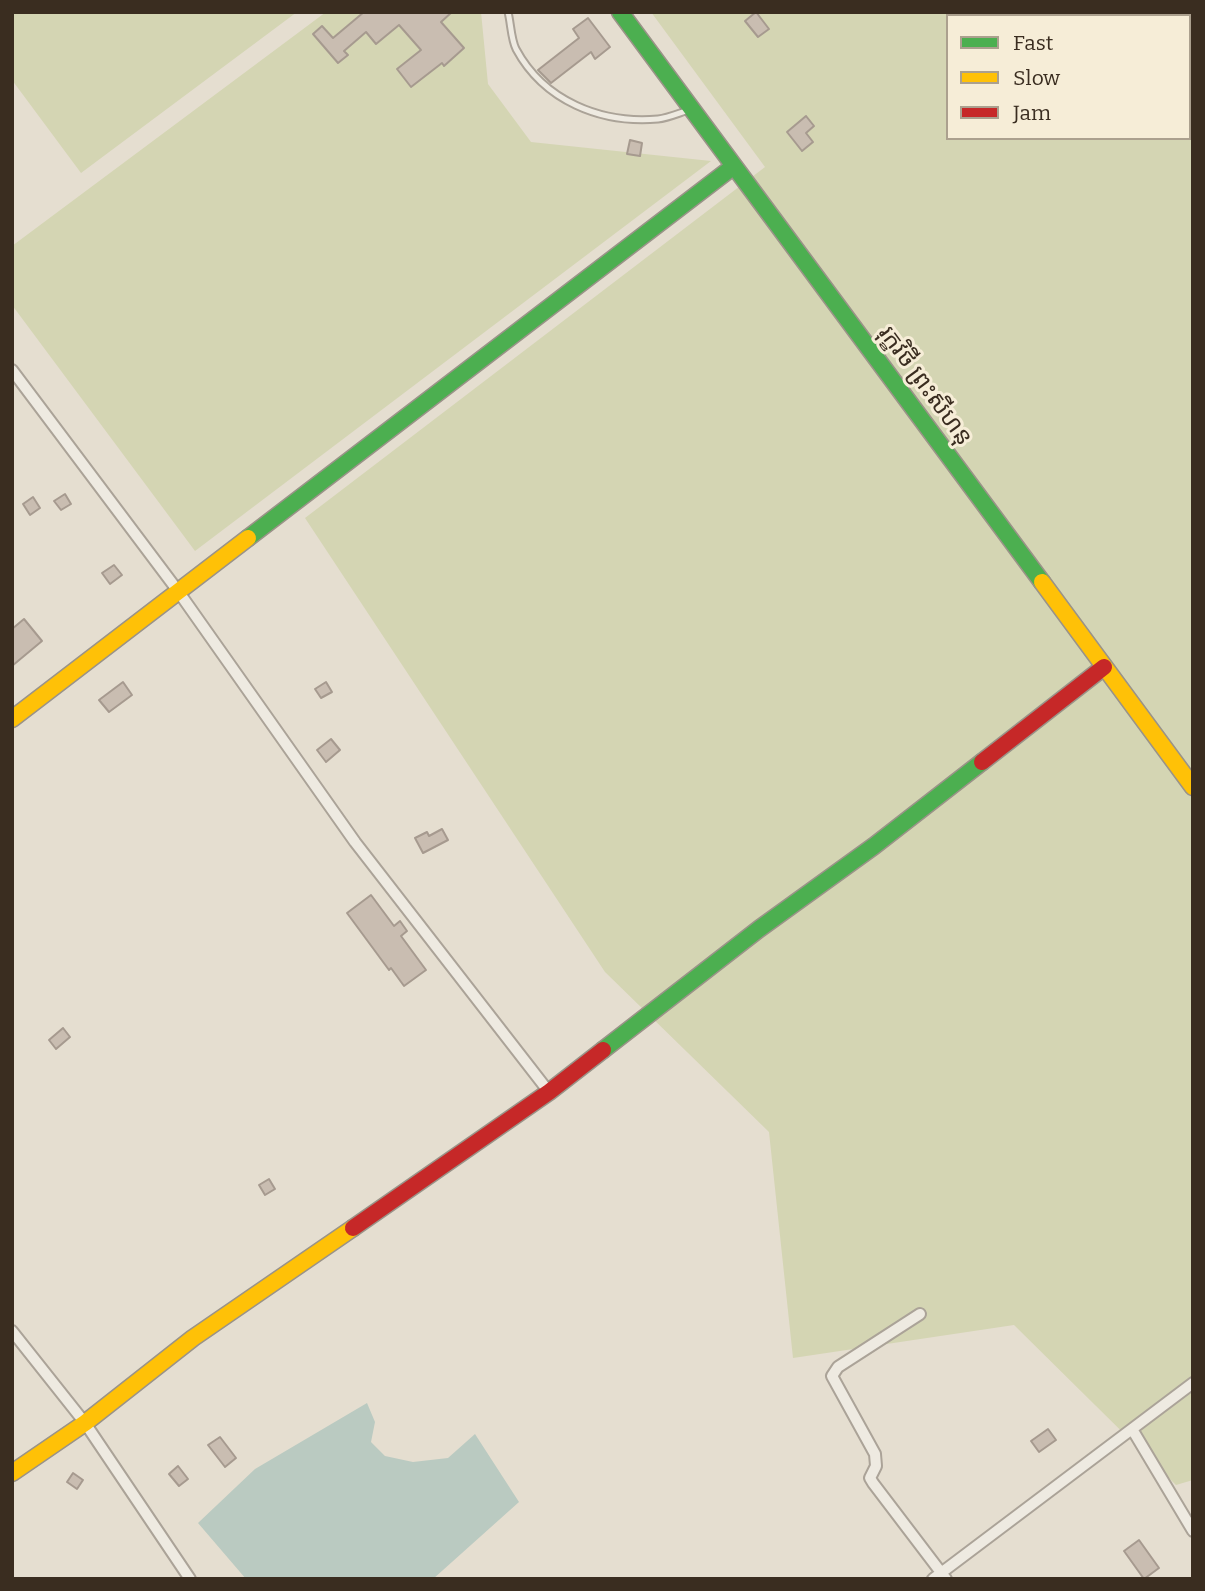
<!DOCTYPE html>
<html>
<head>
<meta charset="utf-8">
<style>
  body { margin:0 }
  #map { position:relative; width:1205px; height:1591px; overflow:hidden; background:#e5ded0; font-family:Bitter,serif }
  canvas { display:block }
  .frame { position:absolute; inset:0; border:14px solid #3a2d20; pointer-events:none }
  .legend { position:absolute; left:946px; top:14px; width:245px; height:126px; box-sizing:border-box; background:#f6edd7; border:2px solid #aba08e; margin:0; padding:9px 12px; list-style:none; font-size:21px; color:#3a2d20 }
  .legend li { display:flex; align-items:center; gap:14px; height:35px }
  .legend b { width:35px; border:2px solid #aba08e }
</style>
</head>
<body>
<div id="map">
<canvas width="1205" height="1591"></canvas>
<div class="frame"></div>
<ul class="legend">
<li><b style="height:9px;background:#4caf50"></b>Fast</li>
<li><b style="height:9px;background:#ffc107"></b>Slow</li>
<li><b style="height:9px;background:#c62828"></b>Jam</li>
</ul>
</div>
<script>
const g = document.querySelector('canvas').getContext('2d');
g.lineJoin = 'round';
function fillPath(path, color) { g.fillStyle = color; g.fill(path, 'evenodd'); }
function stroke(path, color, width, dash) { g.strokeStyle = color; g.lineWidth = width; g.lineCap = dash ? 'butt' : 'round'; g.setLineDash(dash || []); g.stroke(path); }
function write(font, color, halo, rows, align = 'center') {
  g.font = font + ' Bitter,"Noto Sans Khmer",serif'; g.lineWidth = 6; g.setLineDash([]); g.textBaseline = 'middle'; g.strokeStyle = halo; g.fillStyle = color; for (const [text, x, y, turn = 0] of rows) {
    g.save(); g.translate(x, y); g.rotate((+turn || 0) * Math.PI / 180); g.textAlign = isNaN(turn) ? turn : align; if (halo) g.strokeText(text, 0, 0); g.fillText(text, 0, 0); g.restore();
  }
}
fillPath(new Path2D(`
  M12,12h285l-216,161 -69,-93z
  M326,12h155l7,72 43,58 180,19 -516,390 -183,-246v-59z
  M651,12h542v1468l-17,5 -162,-160 -221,33 -24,-226 -164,-160 -300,-454 460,-351zM948,16h241v122h-241z`), '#d4d5b3');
fillPath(new Path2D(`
  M367,1403l8,19 -4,20 14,14 28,6 35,-4 27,-24 44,68 -86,77h-187l-48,-56 57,-54z`), '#bacac1');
const building = new Path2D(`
  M364,12h88l-11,10 23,26 -20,18 -2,-3 -31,24 -14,-18 24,-19 -22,-25 -23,19 -10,-12 -22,19 4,4 -10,8 -25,-29 9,-8 11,12z
  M756,12l13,17 -11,8 -13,-16z
  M588,18l22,29 -15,12 -4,-7 -40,31 -13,-13 41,-32 -6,-9z
  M806,116l8,10 -8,7 7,9 -11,9 -15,-19z
  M630,140l12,3 -2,13 -13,-2z
  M65,494l6,10 -10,6 -7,-9z
  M33,497l7,11 -10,7 -7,-11z
  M114,565l8,10 -12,9 -8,-11z
  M24,619l18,22 -30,25v-37z
  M123,682l9,13 -23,17 -10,-12z
  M326,682l6,10 -11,6 -6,-9z
  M331,739l9,11 -14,12 -9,-12z
  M442,829l6,11 -25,13 -8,-15 12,-6 2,4z
  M371,895l23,31 6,-5 7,10 -6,5 25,34 -22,16 -13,-18 -2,2 -42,-57z
  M63,1028l7,9 -14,12 -7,-9z
  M269,1179l6,10 -10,6 -6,-10z
  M1048,1429l8,11 -17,12 -8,-11z
  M220,1437l16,21 -11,9 -17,-22z
  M178,1466l10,13 -9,7 -10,-12z
  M73,1473l10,7 -6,9 -10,-7z
  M1139,1540l20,28 -15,11 -20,-28z`);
fillPath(building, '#c9bdb1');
stroke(building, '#a69a8f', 2);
const lane = new Path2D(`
  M508,12c3,12 3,27 8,37 28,52 85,75 142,70 10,-1 21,-6 31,-9`);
const street = new Path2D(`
  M12,370l166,221 177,251 194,250
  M920,1314l-82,53 -6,9 43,78 1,12 -6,12 3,5 73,96
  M12,1331l73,92 105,156
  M1132,1429l61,102
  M933,1579l260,-196`);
const fast = new Path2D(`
  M620,12l422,570
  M248,538l486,-372
  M603,1050l156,-121 115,-83 108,-84`);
const slow = new Path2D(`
  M1042,582l151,205
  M12,719l236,-181
  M12,1473l73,-50 108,-85 160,-110`);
const jam = new Path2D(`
  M982,762l122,-95
  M353,1228l196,-136 54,-42`);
stroke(lane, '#aba398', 9);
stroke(street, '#aba398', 14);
stroke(fast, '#9a9388', 19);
stroke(slow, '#9a9388', 19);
stroke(jam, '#9a9388', 19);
stroke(lane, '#eeeae1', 5);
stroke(street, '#eeeae1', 10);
stroke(fast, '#4caf50', 16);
stroke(slow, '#ffc107', 16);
stroke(jam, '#c62828', 16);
write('24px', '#3a2d20', '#f6edd7', [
  ["រុក្ខវិថី ព្រះសីហនុ",925,386,54]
]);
</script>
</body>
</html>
